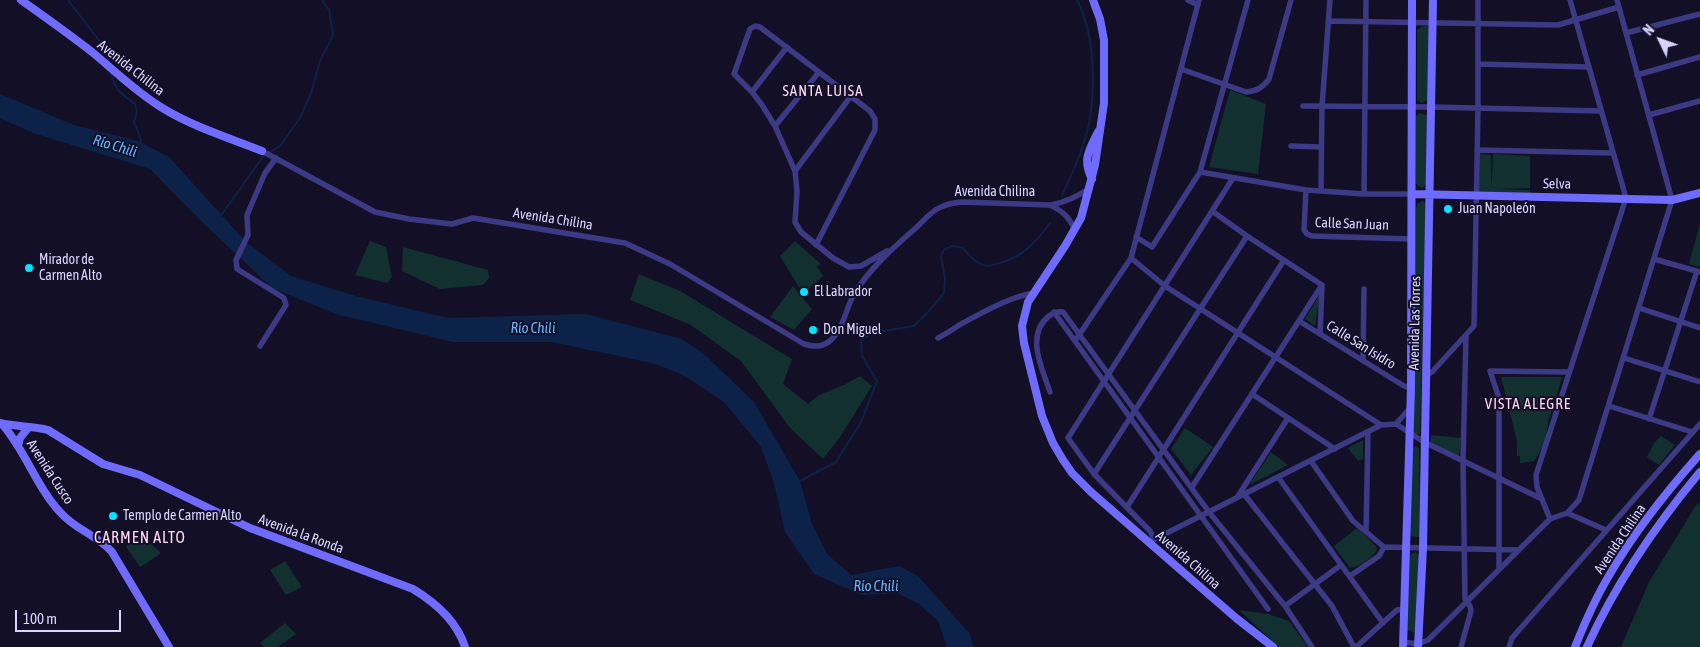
<!DOCTYPE html>
<html>
<head>
<meta charset="utf-8">
<style>
  body { margin:0 }
  #map { position:relative; width:1700px; height:647px; overflow:hidden; background:#130f26; font-family:"Asap Condensed",sans-serif }
  canvas { display:block }
  .north { position:absolute; left:1635px; top:15px; width:50px; height:50px; -webkit-text-stroke:4px #130f26; paint-order:stroke; rotate:312deg; font-size:14px; font-weight:700; line-height:20px; text-align:center; color:#d9d4ff }
  .north::after { content:''; display:block; margin:auto; width:18px; height:22px; background:#d9d4ff; clip-path:polygon(50% 0,100% 100%,50% 72%,0 100%) }
  .scale { position:absolute; left:15px; top:610px; width:106px; height:22px; box-sizing:border-box; border:2px solid #d9d4ff; border-top:0; padding-left:6px; font-size:15px; line-height:18px; white-space:nowrap; color:#d9d4ff; -webkit-text-stroke:4px #130f26; paint-order:stroke }
</style>
</head>
<body>
<div id="map">
<canvas width="1700" height="647"></canvas>
<div class="north">N</div>
<div class="scale">100 m</div>
</div>
<script>
const g = document.querySelector('canvas').getContext('2d');
g.lineJoin = 'round';
function fillPath(path, color) { g.fillStyle = color; g.fill(path, 'evenodd'); }
function stroke(path, color, width, dash) { g.strokeStyle = color; g.lineWidth = width; g.lineCap = dash ? 'butt' : 'round'; g.setLineDash(dash || []); g.stroke(path); }
function write(font, color, halo, rows, align = 'center') {
  g.font = font + ' "Asap Condensed",sans-serif'; g.lineWidth = 4; g.setLineDash([]); g.textBaseline = 'middle'; g.strokeStyle = halo; g.fillStyle = color; for (const [text, x, y, turn = 0] of rows) {
    g.save(); g.translate(x, y); g.rotate((+turn || 0) * Math.PI / 180); g.textAlign = isNaN(turn) ? turn : align; if (halo) g.strokeText(text, 0, 0); g.fillText(text, 0, 0); g.restore();
  }
}
fillPath(new Path2D(`
  M1423,26h4l4,5 -3,69 -7,3 -4,-3v-70z
  M1230,90l36,14 -8,70 -49,-7z
  M1419,113l8,2 -1,69 -3,4 -5,-2 -2,-3v-67z
  M1479,154l12,1v34l2,-35 37,2v32l-32,1 32,1v5l-53,-2z
  M1423,201l3,2 -6,231h-7l3,-227 2,-4z
  M1700,223v44l-11,-3z
  M370,241l16,6 6,30 -5,6 -32,-8z
  M795,241l26,23 -4,3 6,9 -20,18 -23,-38z
  M403,247l85,23 1,8 -6,7 -43,4 -38,-18z
  M639,274l41,17 112,68 -9,25 25,20 11,-9 27,-11 14,-8 12,10 -32,51 -17,22 -33,-31 -49,-67 -50,-36 -61,-25z
  M793,286l19,23 -18,21 -24,-13z
  M1320,294l-5,32 -10,-7z
  M1501,377h61l-7,24 2,1 -1,5c-11,9 -7,21 -10,33 -2,7 -8,14 -12,21l-14,2v-7h-3v-15z
  M1185,428l28,19 -22,28 -20,-26z
  M1431,435l30,3 -2,19 -29,-14z
  M1661,436l14,9 -16,20 -12,-8 7,-14z
  M1363,440v19l-5,2 -10,-13z
  M1416,446l3,2 1,89 -11,-1 3,-87z
  M1271,452l17,13 -39,20z
  M1700,502v145h-79l28,-65 47,-77z
  M1357,528l19,18 1,3c-3,8 -18,18 -27,19l-16,-22z
  M138,532l22,20v2l-20,13 -14,-20z
  M1416,552l3,4 -3,77 -9,-3 3,-73 1,-3z
  M285,561l17,26 -16,8 -16,-25z
  M1239,610l29,4 21,7 19,26h-29z
  M285,623l11,11 -18,13h-14l-4,-4z`), '#12302f');
fillPath(new Path2D(`
  M0,94l74,31 64,16 31,16 77,85 45,34 65,20 92,22 138,-4 96,25 22,15 50,48 46,79 12,43 15,30 24,21 48,-9 19,10 51,57 5,14h-27l-9,-26 -19,-17 -22,-11 -35,2 -48,-21 -29,-42 -11,-49 -13,-36 -37,-45 -39,-26 -29,-12 -104,-22h-99l-117,-28 -64,-26 -70,-66 -52,-53 -117,-36 -33,-15z`), '#0c2248');
stroke(new Path2D(`
  M68,0l36,47 5,15
  M111,72c4,19 10,21 24,32l2,8 -3,10 7,18v4
  M270,152l10,-6 20,-28 11,-25 9,-32 13,-26 -4,-25 -7,-10
  M1062,196c7,-16 15,-33 21,-50 14,-40 14,-108 -6,-146
  M220,217l42,-59 4,-3
  M800,481l36,-19 25,-40 16,-41 -15,-25 -1,-17 12,-6 41,-7 15,-15 15,-18 1,-15 -4,-22 3,-6 8,-4 11,2c6,8 14,17 25,18 3,0 8,-2 11,-3 23,-5 38,-22 51,-40`), '#0c2248', 2);
stroke(new Path2D(`
  M1188,0l10,5
  M1329,21l229,4 61,-18
  M1626,33l74,-19
  M1478,64l111,3
  M1181,69l65,23c11,-1 16,-4 23,-13l22,-79
  M1637,75l63,-18
  M752,92l35,-45
  M1303,106l128,1 170,4
  M1649,115l51,-14
  M775,126l44,-54
  M1291,146l30,1
  M1477,150l136,3
  M262,151l113,61 34,7 43,5 21,-6 152,25 45,21 134,80c10,3 19,4 28,-5 12,-12 14,-31 22,-45 16,-26 40,-47 63,-67 6,-6 12,-13 20,-18 8,-5 16,-6 25,-7l87,3c13,5 20,12 26,25
  M795,171l56,-75
  M1200,172l106,18 58,4h48
  M1306,190l-2,40 3,4 5,2 100,3
  M1321,191l1,-85 8,-106
  M1364,194l2,-194
  M1051,205c15,-3 26,-8 39,-17
  M1212,211l35,25 75,49
  M1136,237l16,10 48,-75 48,-172
  M816,245l59,-115v-11l-5,-8 -110,-84 -5,-1 -5,3 -16,45 18,18 10,13 13,21 20,45 2,20 -2,31 6,10 32,26 16,9 12,-1 26,-15
  M1131,258l34,28 216,139
  M1654,259l46,13
  M1639,308l61,20
  M1054,312l214,297
  M1299,321l105,65 7,2
  M1320,334l2,-47
  M938,338c8,-4 15,-9 23,-14 23,-12 46,-26 72,-31
  M1075,341l56,-83 68,-258
  M260,346l26,-41 -2,-7 -47,-29 -1,-9 12,-25 -1,-20 18,-42 11,-15
  M1624,358l76,24
  M1363,360l1,-71
  M1426,375l6,-3 42,-46 4,-218v-108
  M1050,392c-8,-24 -25,-57 -1,-76 5,-3 8,-5 14,-4l146,200 76,94 27,41
  M1252,394l83,55
  M1609,406l83,26
  M1649,419l48,-148
  M1396,424l14,-16
  M1311,461l42,60 31,26 135,3
  M1094,474l153,-238
  M1278,477l105,146
  M1192,487l130,-202
  M1244,494l88,112 22,41
  M1238,496l50,-78
  M1127,507l157,-247
  M1567,513l39,17
  M1550,519l-13,-32 -1,-12 90,-277 -56,-198
  M1366,532l2,-100
  M1154,539l-4,-8 -56,-57 -26,-36 165,-260
  M1151,541l230,-116 15,-1 28,18 118,57
  M1499,569v-171l-9,-27 79,1
  M1350,576l29,-20 5,-9
  M1285,606l56,-41
  M1403,642l15,2 10,-4 122,-121 17,-6 12,-13 93,-300 -55,-200
  M1356,647l41,-37 7,-1
  M1461,647l10,-36 -1,-5 -5,-7 -2,-138 3,-126
  M1509,647l3,-9 188,-214`), '#3d3a85', 5.5);
stroke(new Path2D(`
  M21,0c24,17 48,34 71,52 23,19 45,41 72,57 30,18 65,29 98,42
  M1093,0l7,19 4,21v63l-9,62 -14,53 -16,28 -37,56 -6,24 2,17 18,73 11,27 10,17 9,13 19,19 145,126 37,29
  M1092,179c-10,-19 -3,-29 6,-47
  M1412,194l260,6 28,-7
  M0,423c16,4 33,3 48,7l55,34 37,11 110,53 163,61c23,14 44,32 52,58
  M2,424c23,26 34,62 58,88 15,18 38,23 52,40l57,95
  M18,446l2,-8 8,-10
  M1403,647l8,-259 1,-388
  M1418,647l5,-99 10,-548
  M1575,647c10,-25 21,-50 35,-73 25,-43 57,-83 90,-120
  M1587,647c29,-64 68,-121 113,-175`), '#6f6bff', 8);
for (const [x, y, r, color] of [
  [1448,209,5,"#00e5ff"],
  [29,268,5,"#00e5ff"],
  [804,292,5,"#00e5ff"],
  [813,330,5,"#00e5ff"],
  [113,516,5,"#00e5ff"]
]) { const dot = new Path2D(); dot.arc(x, y, r, 0, 2 * Math.PI); g.fillStyle = color; g.fill(dot); stroke(dot, '#130f26', 2); }
write('14px', '#d9d4ff', '#130f26', [
  ["Avenida Chilina",131,68,38],
  ["Selva",1557,184,1],
  ["Avenida Chilina",995,192],
  ["Avenida Chilina",553,219,9],
  ["Calle San Juan",1352,224,2],
  ["Avenida Las Torres",1415,323,-89],
  ["Calle San Isidro",1361,345,32],
  ["Avenida Cusco",50,472,57],
  ["Avenida la Ronda",301,534,20],
  ["Avenida Chilina",1620,539,-56],
  ["Avenida Chilina",1188,560,41]
]);
write('14px', '#d9d4ff', '#130f26', [
  ["Juan Napoleón",1458,209],
  ["Mirador de",39,260],
  ["Carmen Alto",39,276],
  ["El Labrador",814,292],
  ["Don Miguel",823,330],
  ["Templo de Carmen Alto",123,516]
], 'left');
g.letterSpacing = '1px';
write('15px', '#ffd6f0', '#130f26', [
  ["SANTA LUISA",823,91],
  ["VISTA ALEGRE",1528,404]
]);
g.letterSpacing = '0px';
write('italic 15px', '#62b6ff', '#130f26', [
  ["Río Chili",115,146,17],
  ["Río Chili",533,328],
  ["Río Chili",876,586]
]);
g.letterSpacing = '1px';
write('16px', '#ffd6f0', '#130f26', [
  ["CARMEN ALTO",140,538]
]);
g.letterSpacing = '0px';
</script>
</body>
</html>
